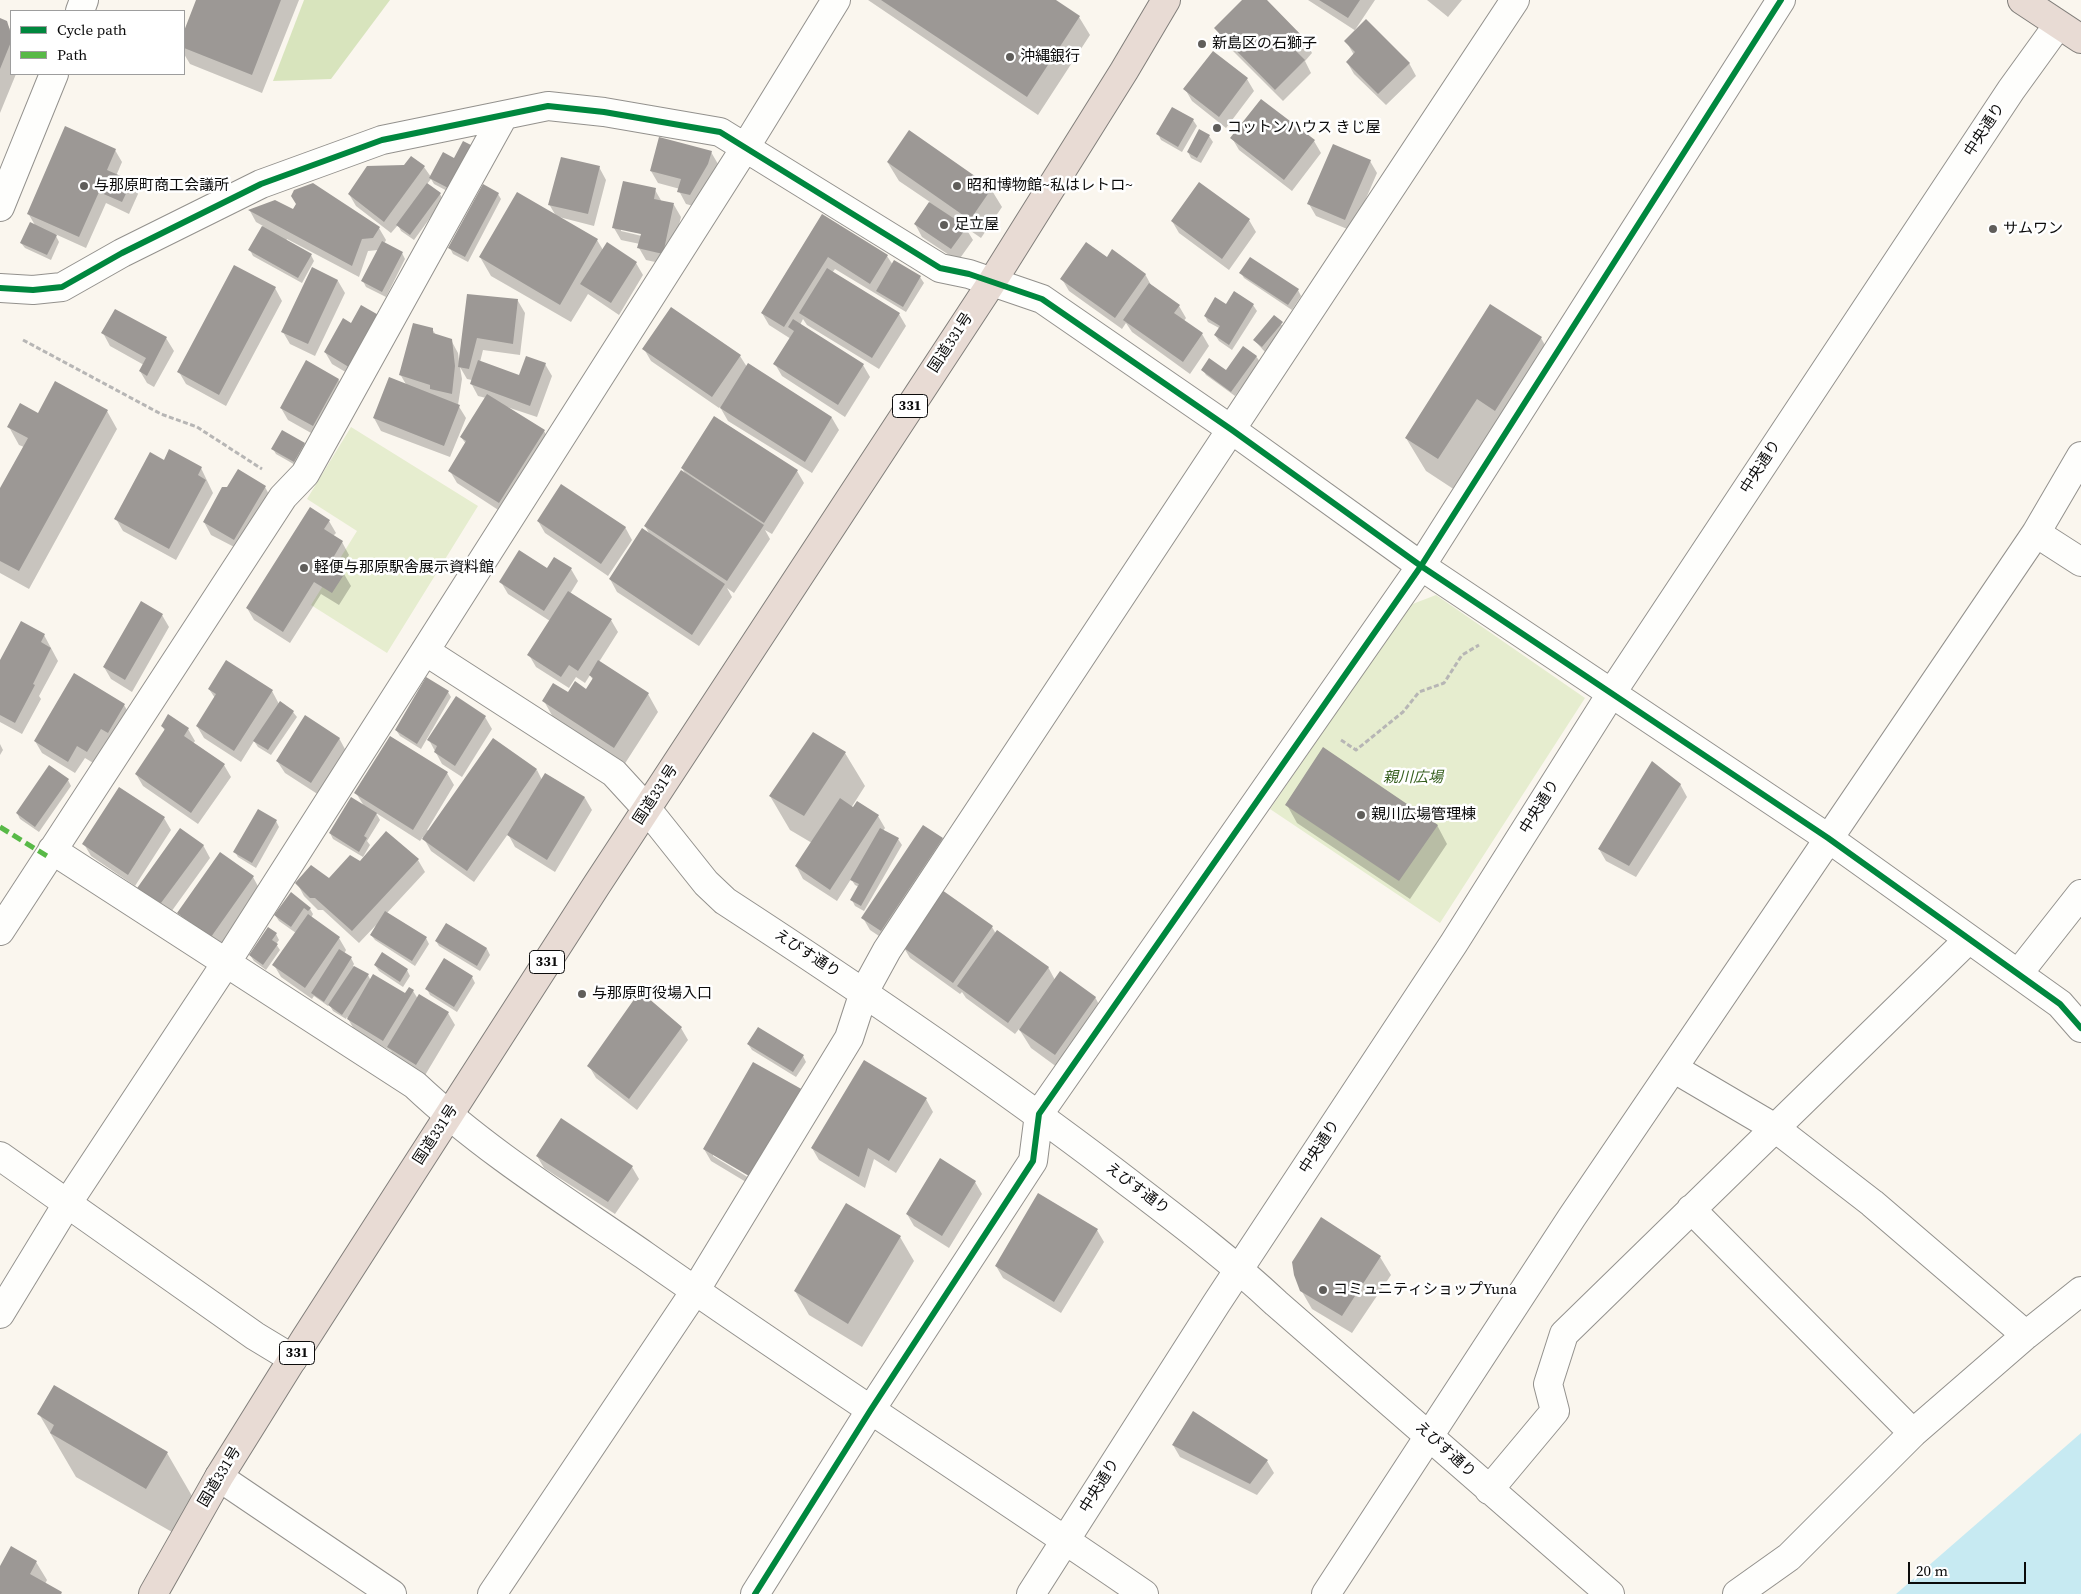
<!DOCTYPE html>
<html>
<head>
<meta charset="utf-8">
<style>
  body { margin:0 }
  #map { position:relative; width:2081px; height:1594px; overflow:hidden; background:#faf6ee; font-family:"Source Serif 4",serif }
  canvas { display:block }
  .legend { position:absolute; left:10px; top:10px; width:175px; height:65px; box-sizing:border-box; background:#fff; border:1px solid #9d9d9d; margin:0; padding:6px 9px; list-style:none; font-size:15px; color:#0b0b0b }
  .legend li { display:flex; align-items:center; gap:10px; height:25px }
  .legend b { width:25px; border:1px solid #9d9d9d }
  .scale { position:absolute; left:1908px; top:1562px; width:118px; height:22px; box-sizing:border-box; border:2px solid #0b0b0b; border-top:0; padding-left:6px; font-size:15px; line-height:18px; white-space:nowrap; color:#0b0b0b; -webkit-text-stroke:4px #fff; paint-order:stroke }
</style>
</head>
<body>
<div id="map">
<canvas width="2081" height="1594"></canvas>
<ul class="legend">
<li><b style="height:6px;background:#00873e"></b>Cycle path</li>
<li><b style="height:6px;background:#58b947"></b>Path</li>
</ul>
<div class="scale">20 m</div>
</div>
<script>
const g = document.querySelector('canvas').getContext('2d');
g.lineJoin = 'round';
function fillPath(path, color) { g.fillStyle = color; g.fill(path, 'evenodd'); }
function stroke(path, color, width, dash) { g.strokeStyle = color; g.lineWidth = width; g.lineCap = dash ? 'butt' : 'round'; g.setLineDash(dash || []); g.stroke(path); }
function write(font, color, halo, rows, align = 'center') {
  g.font = font + ' "Source Serif 4","Noto Sans JP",serif'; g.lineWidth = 5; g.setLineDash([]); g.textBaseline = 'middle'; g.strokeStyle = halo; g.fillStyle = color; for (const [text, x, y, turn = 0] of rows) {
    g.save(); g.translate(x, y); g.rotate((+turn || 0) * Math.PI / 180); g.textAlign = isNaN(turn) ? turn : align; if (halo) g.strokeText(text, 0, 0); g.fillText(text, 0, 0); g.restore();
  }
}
fillPath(new Path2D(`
  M351,427l127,79 -91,147 -76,-48 46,-74 -50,-32z
  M1436,595l149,103 -145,225 -170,-114 140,-204z`), '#e6edcf');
fillPath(new Path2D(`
  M304,0h86l-59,79 -58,2z`), '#d8e4bd');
fillPath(new Path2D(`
  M2081,1433v161h-185z`), '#c7eaf2');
fillPath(new Path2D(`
  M197,0h102l-37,93 -72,-29 -6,-10v-20z
  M868,0h186l25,17 11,18 -52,80z
  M1244,0h21l40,40 7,13 -7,8 6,12 -28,28 -60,-60 -7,-13z
  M1308,0h67l-20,30 54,33 7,13 -30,29 -32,-31 -7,-12 7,-7 -8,-14 10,-10z
  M1427,0h35l-14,17z
  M0,20l6,2 5,9v43h5l-16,39z
  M1247,79l7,12 -28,37 -34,-27 -7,-12z
  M1173,108l20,12 4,6 -15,26 -21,-12 -3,-6z
  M1200,131l9,5 4,6 -12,21 -10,-5 -3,-6z
  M1232,138l82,3 7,12 -29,38 -53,-41z
  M115,150l7,12 -6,14 15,6 7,12 -9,20 -23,-11 -20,45 -31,-14 4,8 -8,18 -26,-12 -4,-5 15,-16 -8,-14z
  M711,152l7,12 -4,13 -17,30 -11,-3 -7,-13 1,-2 -22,-6 -7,-12z
  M443,154l10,40 -19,-10 -3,-5 -4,5 13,10 3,6 -29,40 -13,-9 -3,-6 -7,8 -35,-27 -7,-12 75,-27 7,10z
  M1370,161l7,12 -25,58 -36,-15 -7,-12z
  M888,163l103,26 11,18 -21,31 -16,-11 8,13 -15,21 -36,-24 -7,-13 15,-22 -31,-21z
  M599,167l7,13 -12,46 -35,-9 38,23 6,10 33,13 7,12 -24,40 -31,-21 -17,28 -80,-46 -11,-19 76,-41 -7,-12z
  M1200,184l49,36 7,12 -27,38 -50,-37 -7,-12z
  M655,190l7,12 12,3 7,12 -12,48 -23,-5 -7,-12 1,-4 -19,-4 -7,-12zM621,229l26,6 -1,2 -25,-6z
  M498,194l3,5 -33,63 -15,-8 -3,-6z
  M250,211h43l86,17 7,12 -2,4 18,9 3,6 -19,38 -20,-10 -3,-6 15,-31 -10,1 -9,26 -72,-38 -1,2 25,14 3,6 -12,22 -49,-27 -3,-6 13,-24 -7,-4z
  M823,215l64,41 6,9 27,12 4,6 -18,29 -71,-43 -3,4 67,41 7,12 -27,43 -72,-44 -4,-6 -3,6 63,40 7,12 -25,40 -63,-41 -7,-12 16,-25 -22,-14 -7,-12z
  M312,269l26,12 7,12 -30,63 -25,-12 -7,-12z
  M1241,273l57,17 3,6 -9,14 -48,-32z
  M1145,274l6,11 28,21 7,12 -2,3 18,13 7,12 -19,28 -58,-42 -6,-9 -4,6 -53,-38 -7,-12z
  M275,288l7,13 -56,105 -40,-22 -7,-12z
  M468,296l50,5 7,12 -5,42 -37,-5 -3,12 40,15 25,-13 7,12 -15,41 -33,-11 40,25 7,13 -45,71 -49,-32 -7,-12 16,-27 -5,-7 25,-39 -8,-2 -7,-13 1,-3 -5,-1 -7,-12 2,12 -4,26 8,13 -16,39 -69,-26 -7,-13 33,-32 -7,-12 32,-45 4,6 15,5 7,13 1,8z
  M1226,305h27l4,6 -25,39 -13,-9 -4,-6 4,-7 -11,-6 -3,-6z
  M115,310l51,28 8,13 -20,36 -7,-4 -7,-12 4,-6 -34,-19 -7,-13z
  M1274,316l11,13 -20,23 -11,-12z
  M343,320l16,60 -27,-16 -7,-12z
  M1541,338l19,34 -102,120 -32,-21 -20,-33z
  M644,349l96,7 7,11 1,-2 84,53 7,12 -27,43 -84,-52 -8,-14 -1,1 -68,-47z
  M1256,356l4,6 -25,34 -29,-21 -3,-5 23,2z
  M338,379l7,13 -25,46 -32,-18 -7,-12z
  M107,411l10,18 -88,160 -29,-16v-82l24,-44 -5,-2 -10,-18 29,-12z
  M715,417l82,54 7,12 -32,51 -7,-4 5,9 -36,54 -7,-5 5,9 -33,49 -82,-54 -7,-13 40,-44 -5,-9 41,-51 -4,-7z
  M304,444l3,5 -10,17 -21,-12 -3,-5z
  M165,461l36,7 12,25 -37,67 -53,-29 -7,-12z
  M265,487l7,13 -30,51 -31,-16 -7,-13z
  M329,521l7,12 -3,3 9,6 7,13 -10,15 5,4 7,12 -12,19 -18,-11 -31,49 -36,-23 -7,-12z
  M538,521l87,6 7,13 -24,36 -63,-43z
  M571,569l7,12 -8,13 41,26 7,12 -19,30 49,32 10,18 -34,53 -70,-46 -10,-18 42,-10 7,-11 -3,-5 -5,8 -9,-6 -7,11 -33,-21 -7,-12 21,-34 -42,-27 -7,-12 47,-12z
  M162,615l7,12 -37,65 -21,-13 -7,-12z
  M44,635l14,26 -19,35 2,3 -19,35 -22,-12v-59z
  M209,689l63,2 7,13 14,8 4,5 -26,38 -13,-8 -4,-6 -13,21 -37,-24 -7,-12 18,-28z
  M448,692l3,5 -30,52 -21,-13 -4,-6z
  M124,705l7,12 -36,47 -10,-6 -10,15 -33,-20 -7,-12z
  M485,717l7,12 -30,48 -20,-13 -13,-24z
  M162,726l26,3 7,12 -2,3 31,21 7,12 -33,47 -55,-38 -7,-12 29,-43z
  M339,738l7,13 -27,44 -34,-22 -8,-12z
  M390,738l57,35 7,12 -27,45 2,1 108,-61 5,10 4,-6 39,24 7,12 -37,62 -40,-25 -7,-13 -34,48 -43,-31 -8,-14 -3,4 -44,-28 4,7 -13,21 3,4 -7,12 -30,-18 -3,-6 34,-27 -8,-13z
  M0,744l3,6 -3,5z
  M845,753l20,33 -14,22 27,8 7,12 -2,3 15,8 4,6 -38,66 -9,-5 -3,-6 7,-13 -4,-2 -4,-6 -14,22 -34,-22 -7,-13 16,-23 -22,-13 -20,-34z
  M68,780l3,6 -32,46 -19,-13 -3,-6z
  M1680,784l7,13 -51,80 -30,-16 -7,-12z
  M119,789l45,29 7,12 -36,56 -44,-30 -7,-12z
  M1287,805l150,20 10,19 -37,55 -113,-76z
  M276,821l3,6 -23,41 -18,-11 -3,-5z
  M942,839l7,12 -61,91 -18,-12 -7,-12z
  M203,845l7,13 -44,61 -22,-16z
  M220,854l33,23 7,13 -41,59 -33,-24 -7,-12z
  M418,860l7,12 -38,41 39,25 3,6 -14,22 -40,-26 -4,-5 5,-10 -17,18 -36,-33h-5l-14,-14 -7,-13 32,-3 31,-17z
  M942,892l50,35 4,7 52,33 7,13 40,17 10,19 -40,57 -34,-25 -12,-19 -4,5 -49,-36 -4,-6 -2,2 -50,-36 -7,-12z
  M291,894l19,15 3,5 -2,4 28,20 7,12 -2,4 7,4 3,6 -1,2 15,9 3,6 34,13 8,-3 5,8 30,14 7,12 -31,52 -29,-18 -4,-8 -36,-20 -8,-14 -1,2 -13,-8 -4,-7 -1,2 -14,-10 -2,3 -31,-22 -7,-12 22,-32 -17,-12 -4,-6z
  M447,924l40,25 3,6 -10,16 -41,-25 -3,-5z
  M276,934l3,6 -3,4 4,6 -14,20 -12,-9 -4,-6z
  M375,965l32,5 3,6 -7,11 -24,-16z
  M472,977l3,6 -18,29 -27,-17 -3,-6z
  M681,1028l7,12 -51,70 -41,-32 -7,-12z
  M748,1044l55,12 3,6 -10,15 -44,-27z
  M865,1062l61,37 7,13 -37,61 -22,-14 -9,29 -46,-28 -7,-12z
  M754,1063l7,128 -50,-30 -7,-12zM713,1153l47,28 -1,3 -46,-28z
  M537,1156l95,11 7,12 -24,35 -71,-46z
  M975,1182l7,12 -33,54 -35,-22 -7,-12z
  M1097,1230l7,12 -43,71 -58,-35 -7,-12z
  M900,1237l14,24 -52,86 -53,-32 -14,-24z
  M1380,1257l11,18 -39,58 -40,-24 -11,-19z
  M39,1414l128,39 25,43 -20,36 -96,-55z
  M1173,1445l94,16 7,12 -17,22 -77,-38z
  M36,1562l11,18 -2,4 17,10h-62v-25z`), '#0003');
fillPath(new Path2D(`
  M196,0h85l-29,75 -68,-27v-17z
  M881,0h175l24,16 -53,81z
  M1242,0h25l39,40 -10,11 9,9 -30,30 -61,-62z
  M1319,0h41l-12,18z
  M0,18l7,3 4,13v8l-11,27z
  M1366,19l44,44 -32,31 -32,-32 9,-10 -11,-11z
  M1213,51l35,27 -29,39 -36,-28z
  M1261,99l54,41 -31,40 -54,-42z
  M1172,107l22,12 -16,28 -22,-13z
  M65,126l51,23 -9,21 25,11 -10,21 -23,-10 -20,45 -52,-23z
  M1199,129l11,6 -13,23 -10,-6z
  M909,130l83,58 -22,32 -83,-58z
  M659,137l53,14 -4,13 -18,31 -13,-3 4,-13 -31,-8z
  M463,141l10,5 -23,43 -21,-11 14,-26 11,6z
  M1333,144l38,16 -26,60 -38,-16z
  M411,156l14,10 -41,56 -36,-28 19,-28 37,-1z
  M561,157l39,9 -12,48 -40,-9z
  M623,181l33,7 -2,11 20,4 -11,51 -26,-6 4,-14 -29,-6z
  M1199,182l51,37 -28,40 -51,-38z
  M313,183l67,44 -7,11 -11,1 -10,27 -104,-56 27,-10 18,9 3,-5 -5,-8 3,-6z
  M427,183l14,10 -31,42 -14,-10z
  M483,184l16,9 -34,64 -17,-9z
  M517,192l81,47 -38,66 -81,-48z
  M929,202l38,25 -16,22 -37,-25z
  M822,214l66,41 -18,29 -42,-27 -44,70 -23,-14z
  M30,222l27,13 -10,20 -27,-12z
  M262,226l50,28 -14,24 -50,-28z
  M382,241l21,11 -21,40 -21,-11z
  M607,242l30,20 -26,41 -31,-19z
  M1086,242l21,15 5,-8 34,25 -31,44 -55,-39z
  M1250,257l49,32 -11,16 -49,-32z
  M894,260l27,16 -18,31 -27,-16z
  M234,265l42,22 -57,108 -42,-23z
  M312,267l26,13 -30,64 -27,-12z
  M827,268l73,45 -28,45 -73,-45z
  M1149,283l31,22 -6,8 29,20 -20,29 -60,-42z
  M1234,291l20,13 -25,41 -15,-10 6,-9 -16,-10 11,-19 11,7z
  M467,294l51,5 -5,45 -36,-6 -8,31 -11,-2z
  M1490,304l52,33 -47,74 -18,-12 -39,60 -33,-21z
  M361,305l21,12 -30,52 -28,-17 19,-34 8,5z
  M671,307l70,48 -29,42 -70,-48z
  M115,309l52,28 -20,39 -8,-5 7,-13 -45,-25z
  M1274,315l9,7 -21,25 -9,-7z
  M793,319l71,45 -26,41 -65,-41 21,-33 -6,-4z
  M413,323l20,5v5l19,6 3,27 -3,28 -22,-5v-4l-31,-10z
  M1243,346l14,10 -26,36 -30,-22 8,-12 17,12z
  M526,356l20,7 -16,43 -60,-22 8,-24 41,15z
  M306,360l33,19 -26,47 -33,-18z
  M748,363l84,54 -27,45 -85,-54z
  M389,377l71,28 -16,41 -71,-28z
  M55,381l53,29 -89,161 -19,-10v-73l28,-50 -21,-11 13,-24 18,10z
  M487,394l58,36 -46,73 -51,-32 18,-30 -6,-4z
  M714,416l84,54 -34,53 -83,-55z
  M282,430l23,13 -11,19 -23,-13z
  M169,449l33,18 -4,8 8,5 -37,69 -55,-30 36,-67 14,8z
  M238,469l28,17 -32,54 -31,-18 19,-35h5z
  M681,470l83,55 -37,56 -83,-55z
  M561,484l65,43 -25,37 -64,-43z
  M310,507l20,13 -6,9 19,12 -13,22 15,10 -13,20 -18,-11 -31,50 -37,-24z
  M642,528l83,56 -33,51 -83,-56z
  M519,550l28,18 7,-11 18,11 -28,43 -45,-29z
  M568,591l44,28 -34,52 -9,-6 -8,12 -34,-22z
  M141,601l22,13 -38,66 -22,-13z
  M21,621l24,13 -4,8 10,6 -18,36 2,1 -20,38 -15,-8v-55z
  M226,660l47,30 -39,61 -38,-25 20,-32 -8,-5z
  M598,660l51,33 -35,55 -72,-47 11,-18 15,9 7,-11 11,8 7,-11 -4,-3z
  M74,673l51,31 -17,29 -7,-4 -14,23 -10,-6 -9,16 -34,-21z
  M426,677l23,14 -32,53 -22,-14z
  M456,696l30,20 -31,50 -21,-14 3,-6 -10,-6z
  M280,701l14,10 -26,39 -15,-9z
  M168,714l21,14 -5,8 41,28 -34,49 -56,-39 30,-45 -4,-3z
  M305,715l35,23 -29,45 -35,-22z
  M813,732l33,20 -42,64 -35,-20z
  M390,736l58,36 -35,58 -59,-37z
  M493,738l44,31 -70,102 -45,-32z
  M1323,747l115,78 -39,56 -114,-76z
  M1652,761l29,23 -52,82 -31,-17z
  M49,765l20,14 -34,48 -19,-14z
  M545,773l40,24 -38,63 -40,-25z
  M119,787l46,30 -37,58 -46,-31z
  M351,797l26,16 -13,23 3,2 -8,14 -30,-19z
  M840,798l13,9 4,-6 22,14 -49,75 -35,-24z
  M258,809l19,11 -25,43 -19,-11z
  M923,825l20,13 -62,93 -20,-13z
  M180,828l24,17 -46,62 -23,-16z
  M880,828l19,10 -38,68 -11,-6 9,-16 -9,-4z
  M386,831l33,28 -67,72 -37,-33h-5l-15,-15 16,-18 18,13 21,-23 10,6z
  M220,852l34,24 -43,61 -34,-24z
  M942,890l51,36 -40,57 -52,-37z
  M291,892l20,16 -3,3 -4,-3 -13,19 -17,-12z
  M385,911l42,26 -15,24 -42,-26z
  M308,914l32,23 -35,51 -33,-23z
  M446,923l41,25 -10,18 -42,-25z
  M268,927l9,6 -5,7 6,4 -15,21 -14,-10z
  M997,930l52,37 -41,56 -51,-37z
  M339,949l13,8 -28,45 -13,-9z
  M382,952l26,17 -8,13 -26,-17z
  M444,958l29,18 -19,31 -29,-18z
  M354,966l15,8 -27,41 -14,-10z
  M1060,971l36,26 -41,58 -36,-25z
  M373,974l32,19 4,-6 5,3 -31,51 -36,-22z
  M640,991l42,36 -53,72 -42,-33z
  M419,994l30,18 -33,53 -29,-18z
  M758,1027l46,28 -11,17 -46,-28z
  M864,1060l63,38 -38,63 -21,-13 -9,29 -48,-29z
  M753,1062l52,29 -51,88 -51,-30z
  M561,1118l72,48 -25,36 -72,-46z
  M940,1158l36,23 -34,55 -36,-22z
  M1038,1193l60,36 -44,73 -59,-36z
  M846,1203l55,33 -53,88 -54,-33z
  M1321,1217l60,39 -39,60 -42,-25 -6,-16 -2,-13z
  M54,1385l114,67 -22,37 -96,-56 4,-8 -17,-11z
  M1193,1411l75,49 -18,24 -78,-39z
  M11,1546l26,15 -7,13 32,18 -1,2h-61v-28z`), '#9c9895');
const minor = new Path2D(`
  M80,11l4,-11
  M0,207l54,-133
  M0,288l33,2 29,-3 60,-34 139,-69 121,-44 166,-34 56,6 116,20 220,136 29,6 73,25 190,131 189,136 407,272 232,166 21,24
  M2036,533l45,29
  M425,651l189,122 33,36 59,74 19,18c132,86 262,174 387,269 56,43 113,85 164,133l334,291
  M52,850l363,235c69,65 151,116 229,170 165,116 334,225 500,339
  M0,931l283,-434 22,-23 199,-359
  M2018,974l63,-80
  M1673,1068l102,60 97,75 154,132
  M0,1156l255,180 38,23
  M1691,1209l222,224
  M0,1314l67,-110 159,-241 199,-312 320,-503 91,-148
  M219,1477l173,117
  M1489,1490l66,-79 -7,-27 16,-50 405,-395
  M492,1594l203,-303 154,-253 15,-46 23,-42 628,-950
  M755,1594l115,-183 163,-250 6,-47 382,-548 360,-566
  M1031,1594l185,-290 238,-361 157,-249 400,-604 47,-65
  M1326,1594l246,-377 464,-684 45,-77
  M1737,1594l52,-37 124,-124 113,-98 55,-44`);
const highway = new Path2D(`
  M2022,0l59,39
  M153,1594l66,-117 86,-138 291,-453 396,-604 132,-211 42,-71`);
stroke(minor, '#93918d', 30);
stroke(highway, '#807e7a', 30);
stroke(new Path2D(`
  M23,340l138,74 36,13 65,42
  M1341,740l15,10 47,-38 16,-20 25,-9 18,-28 17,-10`), '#b7b6b5', 3, [5, 2.5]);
stroke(minor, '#fefefc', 28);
stroke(highway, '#e8dbd4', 28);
stroke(new Path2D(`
  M0,827l47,29`), '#58b947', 5, [10, 5]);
stroke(new Path2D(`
  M0,288l33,2 29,-3 60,-34 139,-69 121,-44 166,-34 56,6 116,20 220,136 29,6 73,25 190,131 189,136 407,272 232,166 21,24
  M755,1594l115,-183 163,-250 6,-47 382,-548 360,-566`), '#00873e', 6);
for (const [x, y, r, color] of [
  [1202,44,5,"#5f5d5a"],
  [1010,57,5,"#5f5d5a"],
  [1217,128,5,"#5f5d5a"],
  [84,186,5,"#5f5d5a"],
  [957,186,5,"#5f5d5a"],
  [944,225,5,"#5f5d5a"],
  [1993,229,5,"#5f5d5a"],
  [304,568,5,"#5f5d5a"],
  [1361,815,5,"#5f5d5a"],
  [582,994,5,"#5f5d5a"],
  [1323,1290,5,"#5f5d5a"]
]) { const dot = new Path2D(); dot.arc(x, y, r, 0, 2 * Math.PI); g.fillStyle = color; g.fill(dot); stroke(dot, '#fff', 2); }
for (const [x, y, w] of [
  [910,406,35],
  [547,962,35],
  [297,1353,35]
]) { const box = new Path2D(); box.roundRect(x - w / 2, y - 11.5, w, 23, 4); g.fillStyle = '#fff'; g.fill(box); stroke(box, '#0b0b0b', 1); }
write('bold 14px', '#0b0b0b', null, [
  ["331",910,406],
  ["331",547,962],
  ["331",297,1353]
]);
write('15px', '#0b0b0b', '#fff', [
  ["新島区の石獅子",1212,44],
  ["沖縄銀行",1020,57],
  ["コットンハウス きじ屋",1227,128],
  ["与那原町商工会議所",94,186],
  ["昭和博物館~私はレトロ~",967,186],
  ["足立屋",954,225],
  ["サムワン",2003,229],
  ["軽便与那原駅舎展示資料館",314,568],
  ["親川広場管理棟",1371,815],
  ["与那原町役場入口",592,994],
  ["コミュニティショップYuna",1333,1290]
], 'left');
write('15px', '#0b0b0b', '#fff', [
  ["中央通り",1985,130,-57],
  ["国道331号",951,343,-57],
  ["中央通り",1761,467,-57],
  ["国道331号",656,795,-57],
  ["中央通り",1540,807,-58],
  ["えびす通り",807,954,33],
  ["国道331号",436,1135,-57],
  ["中央通り",1320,1147,-57],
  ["えびす通り",1137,1189,37],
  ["えびす通り",1445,1450,42],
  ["国道331号",220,1477,-59],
  ["中央通り",1100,1486,-58]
]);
write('italic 15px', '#365f1f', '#fff', [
  ["親川広場",1413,778]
]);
</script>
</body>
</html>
